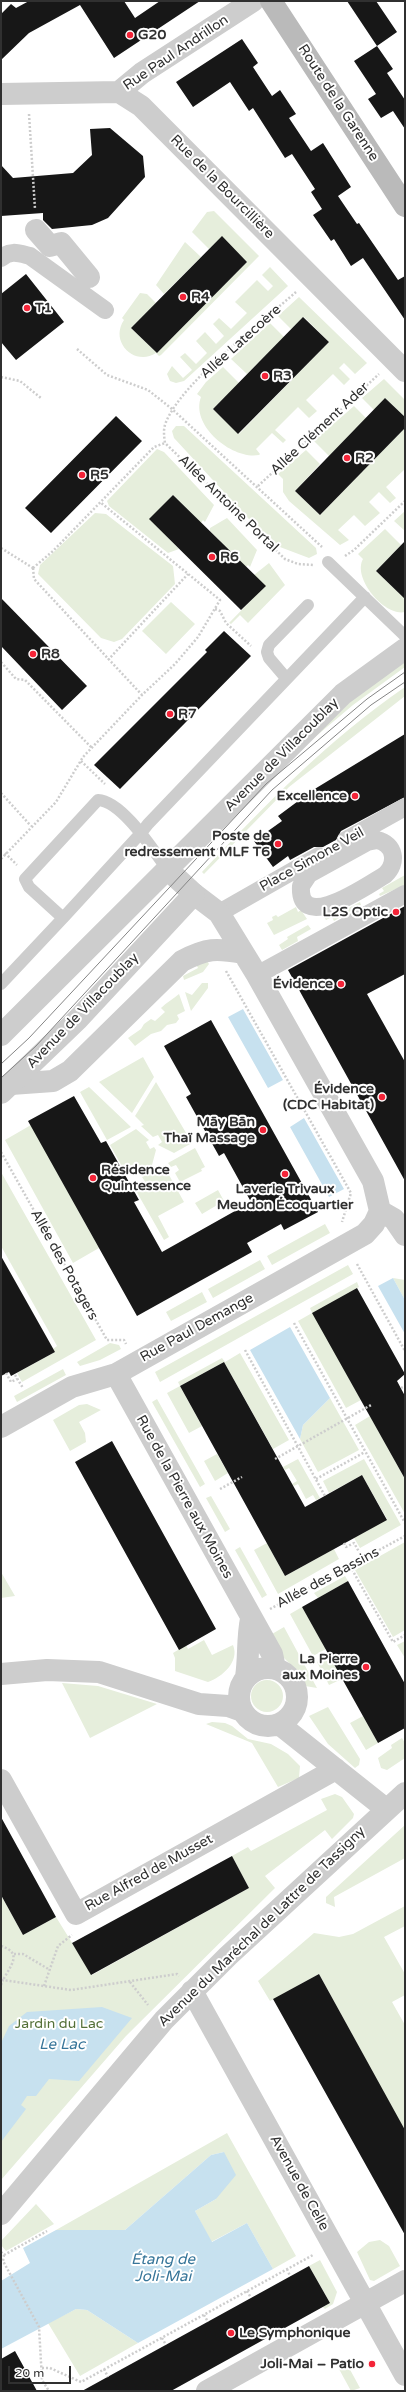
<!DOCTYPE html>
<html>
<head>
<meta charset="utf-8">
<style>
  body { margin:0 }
  #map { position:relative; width:406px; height:2392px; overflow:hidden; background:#fff; font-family:"Varela Round",sans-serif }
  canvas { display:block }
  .frame { position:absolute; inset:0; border:2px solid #303030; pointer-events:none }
  .scale { position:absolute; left:8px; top:2366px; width:63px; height:18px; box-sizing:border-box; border:2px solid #303030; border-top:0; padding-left:5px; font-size:12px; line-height:14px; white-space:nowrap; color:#303030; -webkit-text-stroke:3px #fff; paint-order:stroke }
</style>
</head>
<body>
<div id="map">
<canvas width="406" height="2392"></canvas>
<div class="frame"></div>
<div class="scale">20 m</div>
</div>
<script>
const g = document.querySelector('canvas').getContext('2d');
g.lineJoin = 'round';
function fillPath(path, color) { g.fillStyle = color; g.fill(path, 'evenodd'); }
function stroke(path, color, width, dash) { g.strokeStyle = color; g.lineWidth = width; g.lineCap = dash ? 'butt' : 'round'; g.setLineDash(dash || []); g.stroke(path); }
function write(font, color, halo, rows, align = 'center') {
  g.font = font + ' "Varela Round",sans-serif'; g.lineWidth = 4; g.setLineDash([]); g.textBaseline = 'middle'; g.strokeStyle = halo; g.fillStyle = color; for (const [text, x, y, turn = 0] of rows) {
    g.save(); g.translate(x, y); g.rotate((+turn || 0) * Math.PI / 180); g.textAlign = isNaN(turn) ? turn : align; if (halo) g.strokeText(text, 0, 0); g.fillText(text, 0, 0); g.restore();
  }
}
fillPath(new Path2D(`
  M214,211l45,45 -98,99 -2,1 -3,-3c-21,14 -47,-11 -32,-33l-2,-2 18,-25 7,1 9,9 -25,25 26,25 90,-91 -25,-25 -13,12 -17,-17 15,-20z
  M185,242l16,15 -37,37 -8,-9z
  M270,267l18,19 -104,95 -8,2 -6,-2 -3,-7 5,-8 11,12 9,-8 -12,-13 5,-4 11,11 11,-11 -11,-12 9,-9 11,12 8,-8 -11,-12 6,-6 12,11 16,-16 -12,-11 22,-22 11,11 5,-5 -11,-11z
  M299,297l68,66 -12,11 -11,-11 -5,5 11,11 -6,6 -11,-11 -27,26 11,11 -8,7 -11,-11 -23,23 11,10 -3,3 -11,-10 -16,16 4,5 -1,1c-26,5 -69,-29 -58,-58l-4,-3 9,-12 17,-15 16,16 -26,26 26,25 90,-92 -25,-25 -13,12 -13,-13z
  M270,323l14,14 -37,37 -16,-15z
  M384,379l21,21v17l-20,-19 -11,12 -12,-12z
  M354,406l12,12 -37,38 -15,-15z
  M176,426h8l132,122 1,6 -8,4 -37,-14 -98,-106 -2,-7z
  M405,428v41l-19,18 10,11 -6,5 -11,-11 -10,10 11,11 -15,13 -11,-11 -16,15 11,10 -9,5 -51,-44 -6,-9v-13l-5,-5 28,-24 14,14 -25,27 25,24z
  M157,449l7,3 50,53 -9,17 -2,-2 -2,3 -28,-28 -23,24 29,30 -11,4 -59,-47 -2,-5z
  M405,511v20l-11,-10z
  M95,513l11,1 67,52 2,18 -53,55 -8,3 -13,-4 -63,-64 2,-9z
  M227,518l30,32 -7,17 -2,-2 -2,2 -36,-36v-3z
  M385,529l16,16 -25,26 26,25 3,-3v19c-20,5 -53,-34 -42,-53l-5,-5z
  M269,563l16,22 -37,38 -8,-8 -9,9 -2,-1 36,-37 -11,-11z
  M171,602l24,22 -29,30 -24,-23z
  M405,661v6l-52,38 -45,38 42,-41z
  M405,687v9l-116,91 -85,87 -2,-2c63,-67 127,-133 203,-185z
  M405,875v10l-25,11 -1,-2 5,-3 -2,-3z
  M360,902l1,3 -27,16 -2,-4 -6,3 -2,-3 19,-10 2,3z
  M296,907l2,5 3,-2 6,9 -33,16 -7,-12 6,-3 -1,-3 4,-2 2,2z
  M308,925l3,4 -14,8 1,4 -16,9 -3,-5 9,-6 -1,-2z
  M205,957l4,7 -6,8 -19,8 -1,-4 15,-8 -3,-6z
  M202,983h6v5l-17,23 -6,-19 7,3z
  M179,994l6,17 -8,4 2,4 -3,4 -9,2 -6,6 -10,3 -16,12 -7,-8 13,-9 3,-5 7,-5 4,2 10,-9 -4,-4c6,-6 12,-9 18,-14z
  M143,1057l11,20 -22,36 -33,-31z
  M156,1082l36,61 -18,10 -16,-8 4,-3 -4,-7 -5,2 -12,-11 3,-1 -9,-9z
  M89,1087l42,40 -24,13 -27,-48z
  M31,1125l68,123 -26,15 -68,-123z
  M136,1129l13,11 -3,2 4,7 4,-2 2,3 -4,15 -13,7 -4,-8 -11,6 -14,-25z
  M195,1148l10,19 -4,2 1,2 -22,11 -5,-9 4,-3 -3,-5 -5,2 -3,-4z
  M164,1166l20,36 -26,14 11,21 -5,3 -29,-51 11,-6 -4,-6z
  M1,1172l95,168 -74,42 -5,-9 38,-21 -2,-3 4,-3 -56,-100z
  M218,1190l6,11 -22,13 -7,-11z
  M325,1224l5,9 -58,32 -5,-9z
  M260,1260l5,9 -52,29 -5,-9z
  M348,1265l5,9 -193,108 -5,-10z
  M393,1278l12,2v20z
  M357,1282l2,5 -46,26 48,87 -15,8 -48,-87 14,-8 -2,-5z
  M202,1292l5,10 -36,19 -5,-9z
  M110,1343l9,2 2,4 -21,11 -20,6 -3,-4z
  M240,1353l49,87 -16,9 -49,-87 -44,24 22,40 -13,7 -22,-40 13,-7 -2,-4 44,-24 3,4z
  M63,1369l3,6 -49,27 -3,-6z
  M330,1398l29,52 -41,22 -18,-33 3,-14z
  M157,1399l48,85 -5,3 -48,-85z
  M87,1404l14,6 -22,12 6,11 1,9 -16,9 -17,-31 26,-15z
  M370,1416l35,63v35l-50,-89z
  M217,1454l11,19 -13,8 -11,-20z
  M298,1459l22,39 -4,2 -3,-5 -7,4 -8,-15 -4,2 -2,-2 5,-3 -8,-13 -4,2 -2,-3z
  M364,1459l37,66 -41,23 -6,-10 33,-19 -25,-44 -33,18 -6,-12z
  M211,1496l19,33 -5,3 -19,-34z
  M405,1542v88l-12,7 -38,-67z
  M267,1543l18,33 49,-27 5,10 -61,35 -24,-44z
  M240,1547l27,48 -5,3 -27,-48z
  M1,1572l14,24 -14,2z
  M345,1576l3,5 -30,17 -4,-5z
  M302,1607l24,42 -13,7 -23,-42z
  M284,1627l33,61 -12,-2 -4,-11 -17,-17 -12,-24z
  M204,1640l8,15 21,-10c7,17 -11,32 -25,37l-33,-11v-13l-2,-5 13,-8 2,4z
  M405,1641v17l-8,-13z
  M329,1655l13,24 -13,6 -12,-23z
  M251 1696a16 16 0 1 1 32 0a16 16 0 1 1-32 0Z
  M62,1683l36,3 59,18 -67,34z
  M328,1707l32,52 -1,6 -4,3 -27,-24 -19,-28z
  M363,1716l15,27 -12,7 -16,-27z
  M212,1722l13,1 7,3 16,13 23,5 17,10 12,12 -1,12 -21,9 -26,-44 -46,-19z
  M402,1738l3,5v15l-18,12 -6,-2 -3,-10 14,-10 -1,-3z
  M335,1794l7,3 12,17 -1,4 -21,21 -7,-9 -60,46 10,12 -149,148 -125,144v-285l22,40 33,-18 36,58 157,-87 -17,-32 16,-9 3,4 76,-41 -6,-11z
  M405,1825v33l-71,39 1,10 -9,-4v-6z
  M405,1906v20l-21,11 21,37v21l-13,7 13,23v106l-86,-157 -49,27 -12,-20 56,-48 25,4 14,-3z
  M227,2133l69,123 -23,13 -26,-46 -36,19 -16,-31 21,-12 8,-47 -13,3 -86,75h-69z
  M36,2204l18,20 -48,27 -5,-6v-4z
  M380,2240l9,6 11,20 -26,15 -4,-1 -13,-28 12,-10z
  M320,2260l17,32 -4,12 -8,5 -2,-2 7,-4 -21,-37z
  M76,2309l11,1 51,33 -58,33 -32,-53z
  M347,2364l13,24 -9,3 -12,-22z`), '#e6eedc');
fillPath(new Path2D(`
  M243,1009l40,71 -15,8 -40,-71z
  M304,1118l40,71 -15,8 -39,-70z
  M393,1278l12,22v34l-27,-48z
  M290,1327l40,71 -27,27 -3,14 -50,-89z
  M102,2007l30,11 -53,63 -30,-2 -13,17h-9l-6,9 5,4 -25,33v-99l8,-17 18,-14z
  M224,2152l12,23 -20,24 -21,12 17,31 35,-19 26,46 -135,74 -51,-33 -11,-1 -75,40v-68l29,-18 -7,-15 33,-18h69l86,-75z`), '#c7e1ef');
fillPath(new Path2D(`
  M29,1h95l11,17 25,-17h40l-86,57 -34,-53 -51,28 -28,27v-46l10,-10 5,4z
  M347,1h29l21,31 -20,14z
  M242,39l16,24 -5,4 19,29 8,-6 16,24 -7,4 22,33 12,-8 28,44 -13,9 19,28 2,-1 39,57 7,-4v44l-42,-62 -12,8 -17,-27 -3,2 -18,-26 9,-6 -11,-17 4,-3 -23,-35 -7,4 -32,-50 -4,3 -19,-29 -37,25 -17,-25z
  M377,46l16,23 -6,4 18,27v29l-12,-18 -12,7 -13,-19 8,-5 -22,-33z
  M110,128l33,28 2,21 -37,41 -16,7 -40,4 -9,-9v-7l-42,3v-51l12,13 60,-5 19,-18 -2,-26z
  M222,236l25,26 -90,91 -26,-25z
  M26,274l38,48 -48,38 -15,-18v-48z
  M303,317l26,25 -91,92 -25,-25z
  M385,398l20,19v11l-85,87 -25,-24z
  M116,416l26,25 -91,92 -26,-25z
  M173,495l93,91 -25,24 -92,-91z
  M405,541v58l-29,-28z
  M1,598l86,88 -25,24 -61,-64z
  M224,631l27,25 -131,133 -26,-24 113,-113 -2,-2z
  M405,734v63l-64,34 -5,9 -13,7h-9l-24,13 -2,-4 -15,11 -19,-26 28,-20 -4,-5 35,-26z
  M405,906v68l-38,20 38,68v119l-117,-211z
  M211,1020l107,192 -34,18 -3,-6 -34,19 5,9 -115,64 -109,-195 46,-25 27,47 5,-2 33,59 -5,2 28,50 89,-50 -27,-49 -5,3 -33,-59 5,-3 -27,-48z
  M1,1256l54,96 -44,24 -2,-4 -8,4z
  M357,1288l48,86 -8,7 8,15v83l-93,-166z
  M224,1362l81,145 57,-32 25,45 -102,56 -105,-190z
  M112,1441l104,188 -37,21 -104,-188z
  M348,1581l57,103v44l-27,15 -76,-136z
  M1,1817l55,100 -33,18 -22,-40z
  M232,1856l17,32 -158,87 -19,-32z
  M319,1974l86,156v105l-132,-236z
  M309,2266l21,37 -159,88h-89z
  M15,2351l22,40h-36v-32z`), '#171717');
stroke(new Path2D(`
  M29,114l6,95
  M296,292c-35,31 -113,89 -130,130 -3,7 -2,14 -1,21l120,116 13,5 15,1
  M77,349l30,26 41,15 24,19 150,138
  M1,377l19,4 21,17
  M258,486l121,-112
  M1,548l32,20
  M345,556l9,-6 51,-49
  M33,568l20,-17 101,-104 11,-4
  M33,568l1,11 108,116
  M215,609l5,2 6,12 25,23
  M108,660l80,-86
  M1,662l15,17 9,1 67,68
  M81,761l24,23
  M1,793l30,33
  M5,853l12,12
  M1,859l55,-57 27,-45 59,-62 33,-31 23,-27 22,-37 -120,-98
  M226,971l125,222 -9,29
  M1,1152l106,188h17l2,4
  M357,1264l48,87
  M294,1323l111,200
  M245,1350l80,146
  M6,1373l5,9 6,-3
  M15,1375l8,13
  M401,1388l4,-2
  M275,1459l96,-54
  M316,1479l49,-27
  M220,1489l22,-12
  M344,1543l2,4 8,-4 9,16
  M350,1566l43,76 12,-7
  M270,1609l135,-73
  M1,1946c22,7 10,19 2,34
  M14,1954h9l27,16
  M130,1982l18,23
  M1,1985l2,-5 68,10 106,-16 2,2
  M44,1986l14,-40 14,-11
  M1,2252l3,3 -1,6 36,66 3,53 7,11
  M4,2255l43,-24
  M287,2269l3,7
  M247,2291l4,7
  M204,2315l4,7
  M162,2338l4,7
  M42,2368h8l31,14 232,-127
  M104,2369l4,8`), '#cdcdcd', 2.5, [2, 2]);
stroke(new Path2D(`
  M328,562l77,74
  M286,678l-17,-20 -2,-6 2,-7 39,-40
  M167,869c-14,-19 -45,-68 -69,-69l-73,79 4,8 34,31 78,-85 7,-9 217,-227
  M1,984l62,-66`), '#cdcdcd', 12);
stroke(new Path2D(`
  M1,258c10,-8 17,-5 29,-2l75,54
  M346,840l59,-33
  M377,840c18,4 21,23 8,35 -16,9 -87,60 -84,11l8,-12 58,-32z
  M219,913l100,-57
  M257,975l148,-81`), '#cdcdcd', 18);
stroke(new Path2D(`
  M119,92l23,-19 111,-72
  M1,94l118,-2 22,14 264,265
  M36,230l14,16 11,-3 28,34
  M194,894l25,19 38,62 116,206 7,30
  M11,1084l42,-3 17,-10 112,-110c25,-13 34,-13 61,-8
  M380,1211l14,8 11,16
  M116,1374l156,280 3,14
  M1,1427l71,-40 44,-13 249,-140 9,-10 6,-13
  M239 1697a29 29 0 1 1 58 0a29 29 0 1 1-58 0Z
  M1,1674l46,-4 52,2 100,32 29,2 14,5
  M246,1677c3,-19 1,-39 5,-58
  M279,1724l107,85
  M1,1780l75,134 260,-145
  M192,1991l213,384
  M1,2214l163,-194 64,-64 177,-163
  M207,2391l198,-110`), '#cdcdcd', 22);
stroke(new Path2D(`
  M1,1035l342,-341 62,-45
  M1,1093l77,-74 116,-125 -27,-25`), '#cdcdcd', 22);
stroke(new Path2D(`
  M271,1l134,205`), '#bababa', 22);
stroke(new Path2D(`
  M1,1064l28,-26 237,-254 101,-85 38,-27
  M1,1078l35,-32 236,-256 99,-85 34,-23`), '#858585', 1);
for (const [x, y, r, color] of [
  [130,35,4,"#f42438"],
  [183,297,4,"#f42438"],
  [27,308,4,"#f42438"],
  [265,376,4,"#f42438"],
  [347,458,4,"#f42438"],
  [82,475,4,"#f42438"],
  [212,557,4,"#f42438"],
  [33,654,4,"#f42438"],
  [170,714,4,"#f42438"],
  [355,796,4,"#f42438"],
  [278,844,4,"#f42438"],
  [396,912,4,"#f42438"],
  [341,984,4,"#f42438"],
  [382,1097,4,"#f42438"],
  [263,1130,4,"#f42438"],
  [285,1174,4,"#f42438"],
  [93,1178,4,"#f42438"],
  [366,1667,4,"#f42438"],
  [231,2333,4,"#f42438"],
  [372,2364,4,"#f42438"]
]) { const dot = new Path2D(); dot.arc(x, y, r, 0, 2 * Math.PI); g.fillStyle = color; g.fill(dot); stroke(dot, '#fff', 1.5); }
write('bold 14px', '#303030', '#fff', [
  ["G20",138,35],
  ["R4",191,297],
  ["T1",35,308],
  ["R3",273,376],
  ["R2",355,458],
  ["R5",90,475],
  ["R6",220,557],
  ["R8",41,654],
  ["R7",178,714],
  ["Excellence",347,796,"right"],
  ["Poste de",270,836,"right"],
  ["redressement MLF T6",270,852,"right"],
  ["L2S Optic",388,912,"right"],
  ["Évidence",333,984,"right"],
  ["Évidence",374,1089,"right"],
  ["(CDC Habitat)",374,1105,"right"],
  ["Māy Bān",255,1122,"right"],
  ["Thaï Massage",255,1138,"right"],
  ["Résidence",101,1170],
  ["Quintessence",101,1186],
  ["Laverie Trivaux",285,1189,"center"],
  ["Meudon Écoquartier",285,1205,"center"],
  ["La Pierre",358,1659,"right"],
  ["aux Moines",358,1675,"right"],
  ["Le Symphonique",239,2333],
  ["Joli-Mai – Patio",364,2364,"right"]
], 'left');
write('14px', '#303030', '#fff', [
  ["Rue Paul Andrillon",176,53,-34],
  ["Route de la Garenne",338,103,57],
  ["Rue de la Bourcillière",222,187,45],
  ["Allée Latecoère",241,342,-42],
  ["Allée Clément Ader",320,429,-43],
  ["Allée Antoine Portal",228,504,44],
  ["Avenue de Villacoublay",282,755,-45],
  ["Place Simone Veil",312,860,-29],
  ["Avenue de Villacoublay",83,1011,-46],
  ["Allée des Potagers",64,1265,61],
  ["Rue Paul Demange",197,1328,-29],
  ["Rue de la Pierre aux Moines",184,1497,61],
  ["Allée des Bassins",328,1578,-28],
  ["Rue Alfred de Musset",149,1873,-29],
  ["Avenue du Maréchal de Lattre de Tassigny",262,1927,-44],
  ["Avenue de Celle",299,2183,61]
]);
write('14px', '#547038', '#fff', [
  ["Jardin du Lac",59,2024]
]);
write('italic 15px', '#367599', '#fff', [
  ["Le Lac",62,2045],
  ["Étang de",163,2260],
  ["Joli-Mai",163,2277]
]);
</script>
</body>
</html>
